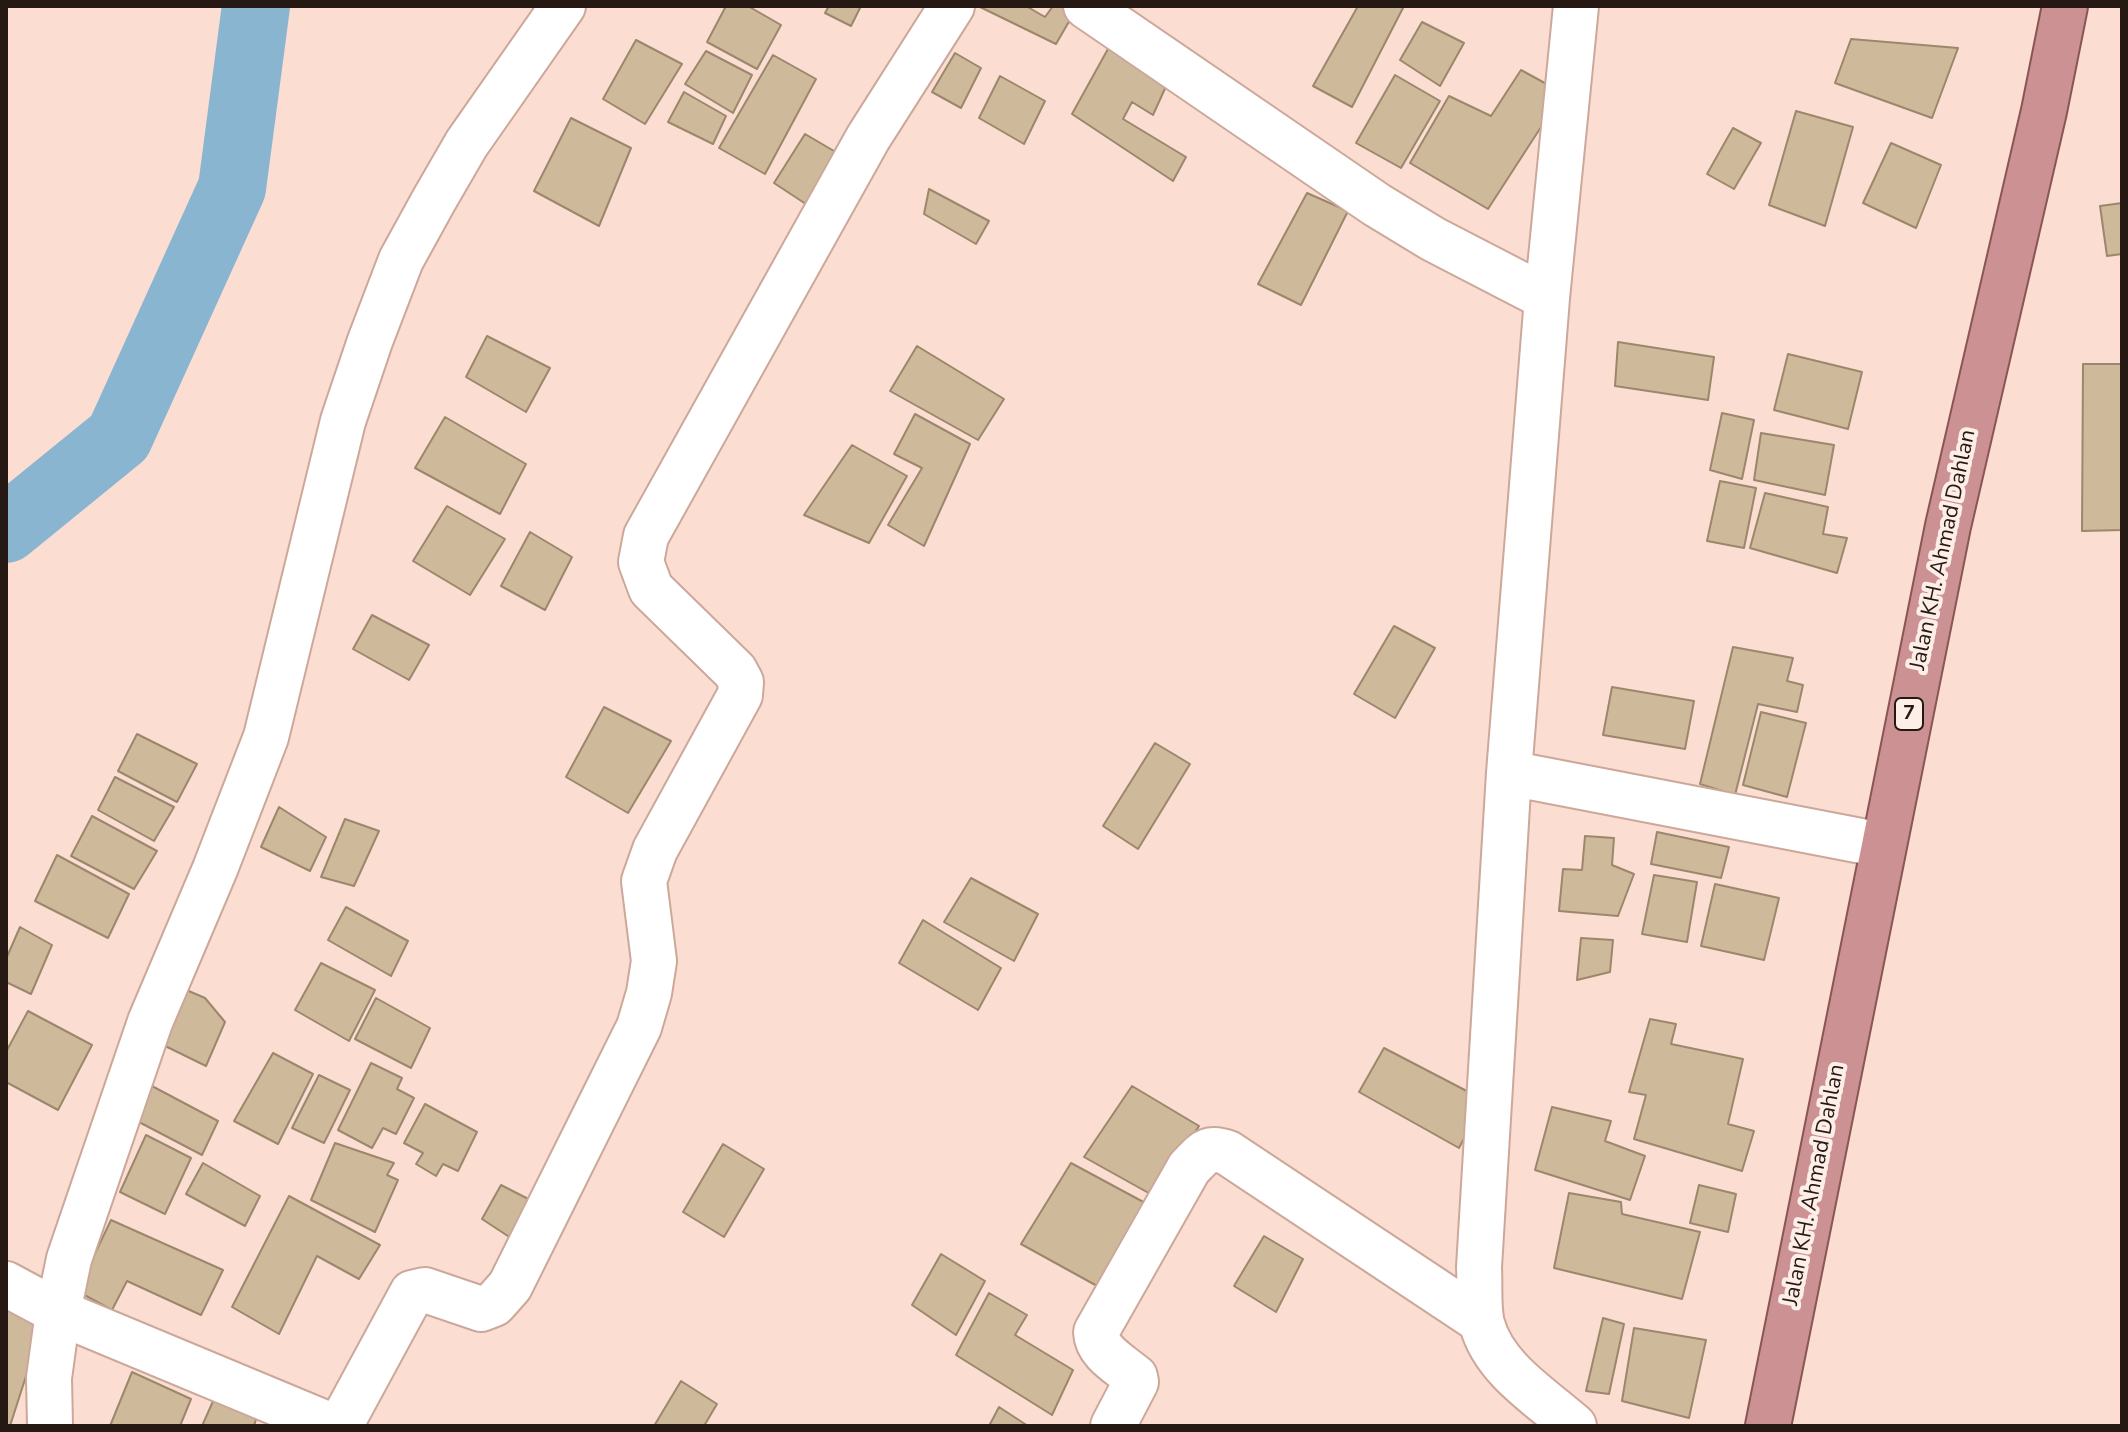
<!DOCTYPE html>
<html>
<head>
<meta charset="utf-8">
<style>
  body { margin:0 }
  #map { position:relative; width:2128px; height:1432px; overflow:hidden; background:#fcddd2; font-family:"Nunito Sans",sans-serif }
  canvas { display:block }
  .frame { position:absolute; inset:0; border:8px solid #261914; pointer-events:none }
</style>
</head>
<body>
<div id="map">
<canvas width="2128" height="1432"></canvas>
<div class="frame"></div>
</div>
<script>
const g = document.querySelector('canvas').getContext('2d');
g.lineJoin = 'round';
function stroke(path, color, width, dash) { g.strokeStyle = color; g.lineWidth = width; g.lineCap = dash ? 'butt' : 'round'; g.setLineDash(dash || []); g.stroke(path); }
function fillPath(path, color) { g.fillStyle = color; g.fill(path, 'evenodd'); }
function write(font, color, halo, rows, align = 'center') {
  g.font = font + ' "Nunito Sans",sans-serif'; g.lineWidth = 8; g.setLineDash([]); g.textBaseline = 'middle'; g.strokeStyle = halo; g.fillStyle = color; for (const [text, x, y, turn = 0] of rows) {
    g.save(); g.translate(x, y); g.rotate((+turn || 0) * Math.PI / 180); g.textAlign = isNaN(turn) ? turn : align; if (halo) g.strokeText(text, 0, 0); g.fillText(text, 0, 0); g.restore();
  }
}
stroke(new Path2D(`
  M6,529l113,-92 113,-249 24,-182`), '#89b5d1', 68);
const building = new Path2D(`
  M726,6h22l33,19 -24,44 -50,-27z
  M829,6h32l-10,20 -26,-13z
  M978,6h48l19,11 8,-11h25l-22,38z
  M1358,6h46l-52,101 -39,-21z
  M1422,22l42,21 -24,43 -40,-26z
  M1114,38l58,35 -19,42 -21,-13 -9,17 63,38 -13,24 -101,-67z
  M1851,39l107,9 -26,70 -97,-35z
  M636,40l46,24 -37,60 -42,-25z
  M706,51l46,24 -19,38 -48,-29z
  M955,53l26,15 -20,40 -29,-16z
  M773,55l43,24 -51,95 -46,-26z
  M1521,70l42,23 -75,116 -78,-46 39,-67 42,20z
  M1395,75l45,26 -39,67 -45,-25z
  M1000,76l45,25 -21,43 -45,-26z
  M684,92l42,24 -13,28 -45,-22z
  M1796,111l57,16 -28,99 -56,-21z
  M571,118l60,30 -32,78 -65,-35z
  M1733,128l28,15 -27,46 -27,-15z
  M805,134l46,27 -30,53 -47,-31z
  M1891,143l50,22 -25,63 -53,-25z
  M929,189l60,32 -13,23 -52,-30z
  M1307,193l41,18 -47,94 -43,-21z
  M2122,203v51l-15,2 -7,-50z
  M487,336l63,32 -24,44 -60,-35z
  M1618,342l96,15 -6,43 -93,-14z
  M917,346l87,53 -26,41 -88,-49z
  M1788,354l74,18 -14,57 -74,-19z
  M2083,364h39v166l-40,1z
  M1722,413l32,7 -12,59 -32,-9z
  M915,414l55,30 -46,102 -36,-21 34,-57 -28,-14z
  M445,417l81,47 -26,50 -85,-46z
  M1761,433l73,12 -9,50 -71,-15z
  M852,445l55,31 -38,67 -65,-28z
  M1720,481l36,7 -12,60 -37,-7z
  M1765,493l63,14 -5,27 24,4 -10,35 -87,-25z
  M447,506l58,33 -35,56 -57,-34z
  M530,532l42,25 -27,53 -44,-24z
  M372,615l57,30 -20,35 -56,-31z
  M1394,626l41,22 -40,70 -41,-24z
  M1733,647l60,11 -6,23 16,4 -6,27 -39,-8 -23,91 -35,-11z
  M1612,687l82,14 -9,48 -82,-14z
  M604,707l67,34 -43,72 -62,-36z
  M1761,712l45,11 -19,74 -44,-12z
  M137,734l60,30 -20,38 -59,-31z
  M1155,743l35,21 -52,85 -35,-23z
  M115,777l59,30 -20,34 -56,-31z
  M279,807l47,30 -16,34 -49,-24z
  M92,816l65,35 -23,38 -63,-33z
  M345,819l34,12 -25,55 -33,-9z
  M1657,832l72,15 -8,31 -70,-14z
  M1585,836l29,2 -2,27 22,9 -16,42 -59,-5 4,-42 19,1z
  M57,855l72,39 -21,44 -73,-37z
  M1654,875l43,7 -10,60 -45,-8z
  M971,878l67,36 -24,47 -70,-39z
  M1715,884l64,14 -15,62 -63,-14z
  M346,907l62,34 -17,35 -63,-36z
  M923,920l78,48 -23,42 -79,-47z
  M20,927l32,18 -21,49 -25,-12v-23z
  M1581,938l32,2 -3,32 -33,8z
  M321,963l54,27 -26,51 -54,-31z
  M177,986l28,12 20,24 -19,44 -49,-24z
  M376,998l54,30 -19,40 -56,-29z
  M28,1011l64,34 -34,65 -52,-28v-30z
  M1650,1019l26,5 -5,20 72,15 -15,65 26,7 -12,40 -108,-32 12,-44 -17,-3z
  M1384,1048l100,52 -25,48 -100,-56z
  M273,1053l40,21 -35,70 -44,-23z
  M371,1063l31,15 -5,11 17,9 -18,36 -13,-6 -11,20 -34,-18z
  M319,1075l31,15 -26,53 -32,-15z
  M150,1085l68,36 -16,34 -65,-34z
  M1132,1086l67,40 -45,70 -70,-39z
  M425,1104l52,28 -19,39 -15,-7 -7,12 -20,-12 7,-11 -19,-10z
  M1552,1107l59,14 -6,20 40,15 -15,44 -95,-30z
  M146,1135l45,23 -26,56 -45,-22z
  M335,1143l59,20 -7,12 11,5 -23,52 -64,-32z
  M723,1144l41,25 -40,68 -41,-25z
  M203,1163l57,33 -15,30 -59,-32z
  M1071,1163l78,42 -50,82 -78,-43z
  M501,1185l43,22 -21,39 -41,-27z
  M1699,1185l37,9 -8,38 -38,-9z
  M1569,1193l52,9 1,12 78,18 -18,67 -128,-31z
  M289,1196l91,49 -21,34 -42,-23 -38,78 -47,-27z
  M111,1220l112,50 -22,45 -74,-34 -15,29 -35,-19z
  M1264,1236l39,23 -27,53 -42,-26z
  M941,1254l44,27 -29,54 -44,-30z
  M989,1293l38,22 -12,20 58,35 -21,45 -96,-60z
  M6,1308l38,12 -34,106h-4z
  M1603,1318l21,6 -15,70 -23,-3z
  M1634,1328l72,12 -17,78 -67,-17z
  M132,1372l59,27 -11,27h-70z
  M681,1381l36,23 -13,22h-50z
  M214,1399l43,17 -3,10h-52z
  M999,1407l29,19h-39z`);
fillPath(building, '#ceb99b');
stroke(building, '#9b876b', 2);
const minor = new Path2D(`
  M1086,6l291,199 56,34 114,59
  M1509,773l373,72
  M6,1284l52,28 -9,66 1,48
  M332,1426l-274,-114 11,-53 81,-237 65,-153 51,-132 77,-316 27,-80 31,-81 33,-60 33,-57 96,-137
  M340,1426l72,-133 13,-3 56,19 13,-5 16,-18 129,-259 10,-34 5,-32 -10,-80 11,-31 85,-155 1,-13 -6,-11 -84,-82 -10,-27 5,-26 222,-398 84,-132
  M1113,1426l23,-44 -1,-5c-15,-13 -38,-24 -39,-45l93,-164c15,-15 18,-23 39,-15l253,168
  M1574,1426c-33,-29 -80,-57 -92,-102 -4,-17 -2,-38 -3,-57l30,-494 38,-475 29,-292`);
const trunk = new Path2D(`
  M1768,1426l180,-900 96,-415 21,-105`);
stroke(minor, '#cca89a', 48);
stroke(trunk, '#895655', 48);
stroke(minor, '#fff', 44);
stroke(trunk, '#cc9293', 44);
for (const [x, y, w] of [
  [1909,714,28]
]) { const box = new Path2D(); box.roundRect(x - w / 2, y - 16, w, 32, 6); g.fillStyle = '#feeee8'; g.fill(box); stroke(box, '#261914', 2); }
write('bold 20px', '#261914', null, [
  ["7",1909,714]
]);
write('22px', '#261914', '#feeee8', [
  ["Jalan KH. Ahmad Dahlan",1944,550,-78],
  ["Jalan KH. Ahmad Dahlan",1815,1185,-79]
]);
</script>
</body>
</html>
